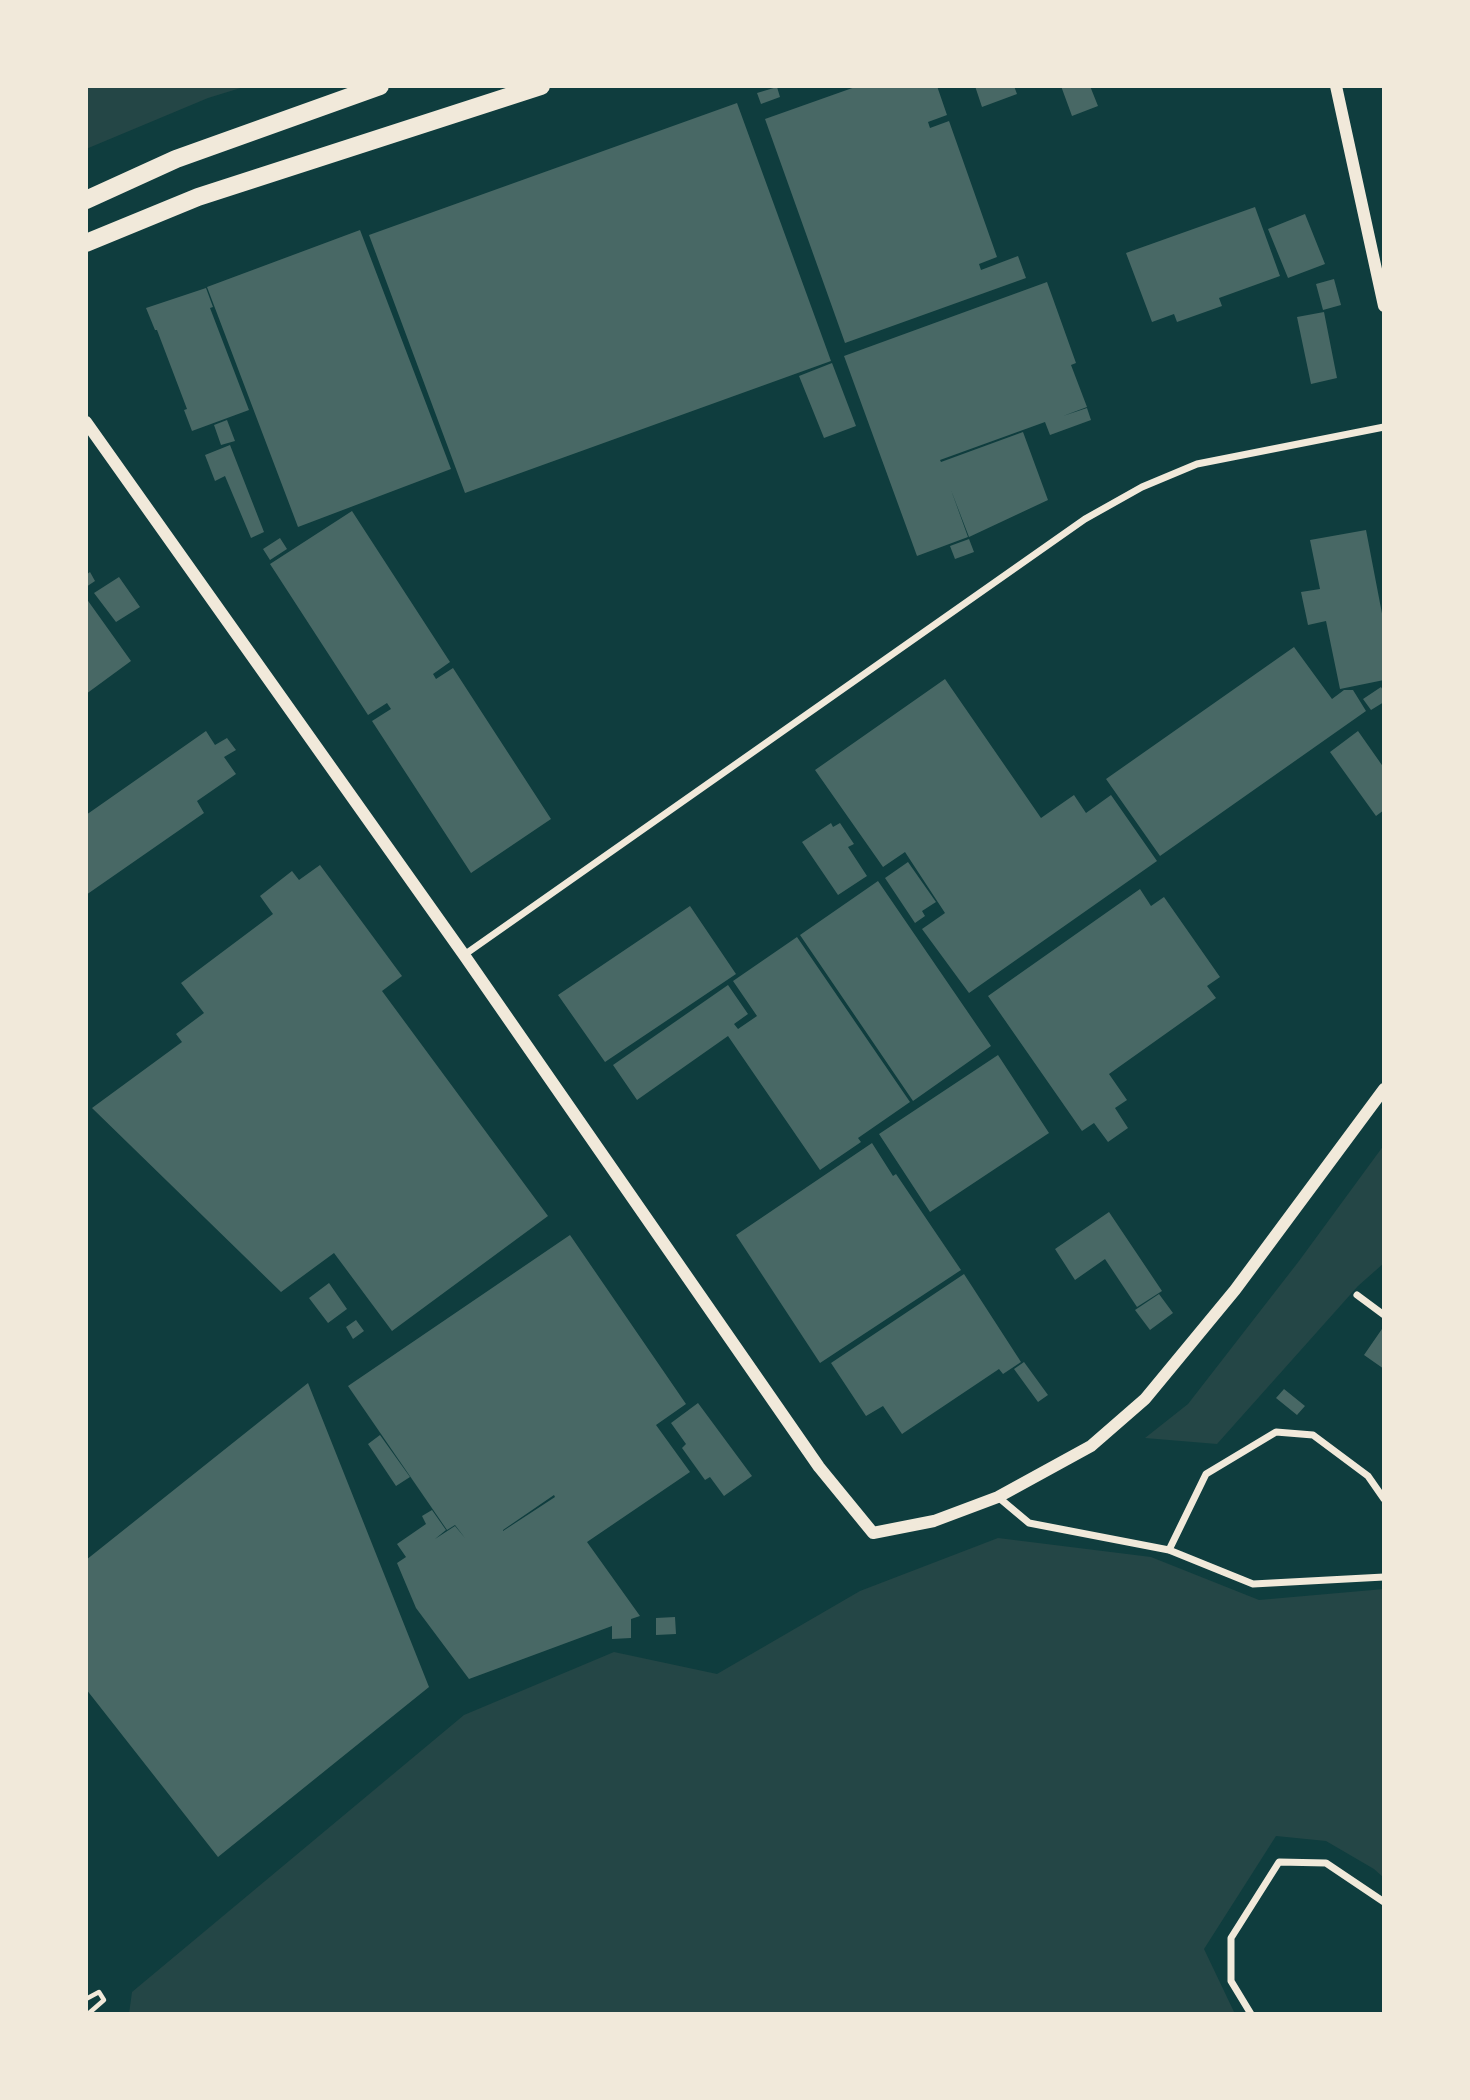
<!DOCTYPE html>
<html>
<head>
<meta charset="utf-8">
<style>
  body { margin:0 }
  #map { position:relative; width:1470px; height:2100px; overflow:hidden; background:#0f3d3e; font-family:"Titillium Web",sans-serif }
  canvas { display:block }
  .frame { position:absolute; inset:0; border:88px solid #f1e9da; pointer-events:none }
</style>
</head>
<body>
<div id="map">
<canvas width="1470" height="2100"></canvas>
<div class="frame"></div>
</div>
<script>
const g = document.querySelector('canvas').getContext('2d');
g.lineJoin = 'round';
function fillPath(path, color) { g.fillStyle = color; g.fill(path, 'evenodd'); }
function stroke(path, color, width, dash) { g.strokeStyle = color; g.lineWidth = width; g.lineCap = dash ? 'butt' : 'round'; g.setLineDash(dash || []); g.stroke(path); }
fillPath(new Path2D(`
  M86,86h161l-39,12 -122,51z
  M1384,1145v118l-26,23 -141,158 -72,-6 43,-34 111,-143z
  M998,1538l153,19 108,43 125,-11v289l-10,-9 -48,-28 -50,-5 -72,113 31,65h-1106l3,-22 332,-277 150,-63 103,22 143,-83z`), '#244646');
fillPath(new Path2D(`
  M858,86h79l10,29 -19,7 2,6 19,-7 48,136 -18,7 2,6 37,-14 8,22 -181,65 -80,-224z
  M975,86h39l3,8 -35,13z
  M1061,86h29l8,20 -26,10z
  M777,87l3,10 -19,7 -4,-11z
  M737,103l94,258 -366,132 -96,-258z
  M1255,207l25,69 -61,22 3,8 -45,16 -3,-8 -22,8 -26,-69z
  M1305,214l20,50 -37,14 -20,-49z
  M360,230l91,239 -153,58 -91,-240z
  M1334,279l7,26 -18,5 -7,-26z
  M1047,282l29,81 -5,2 16,42 -24,9 24,-8 4,12 -41,15 -5,-13 -105,38 1,2 82,-30 25,68 -79,37 -18,-47 17,47 -51,19 -73,-200z
  M206,288l7,19 -3,1 39,102 -57,21 -8,-21 3,-1 -30,-79h-2l-9,-22z
  M1324,312l13,66 -26,6 -14,-67z
  M832,363l24,63 -32,12 -25,-62z
  M227,420l8,21 -14,4 -7,-20z
  M230,445l34,87 -13,6 -26,-62 -10,5 -10,-26z
  M352,511l98,151 -17,12 3,5 17,-11 98,151 -80,54 -99,-152 19,-12 -4,-6 -19,12 -98,-151z
  M1366,530l18,94v56l-44,9 -14,-68 -18,4 -7,-33 19,-3 -10,-49z
  M280,538l7,11 -17,11 -7,-11z
  M969,539l5,13 -19,7 -5,-13z
  M90,572l5,9 -9,6v-12z
  M119,577l21,30 -24,15 -22,-29z
  M86,598l45,63 -45,33z
  M1294,647l38,52 12,-9h9l13,21 -206,145 -54,-77z
  M945,679l96,139 33,-23 12,18 25,-18 46,66 -188,132 -47,-64 23,-16 -40,-61 -22,15 -68,-97z
  M1381,687l3,5v10l-13,8 -8,-11z
  M206,731l9,14 12,-7 9,12 -12,7 12,17 -39,27 7,12 -118,82v-80z
  M1358,731l26,37v42l-8,6 -46,-64z
  M831,823l2,4 7,-4 14,21 -6,3 19,29 -29,19 -36,-53z
  M908,862l28,40 -14,9 3,5 -10,7 -30,-45z
  M320,865l82,111 -20,15 166,225 -156,115 -58,-78 -53,39 -189,-184 90,-66 -6,-8 28,-21 -23,-30 92,-69 -13,-18 32,-25 7,9z
  M878,881l113,165 -78,55 -113,-166z
  M1140,889l11,17 13,-9 56,80 -13,9 9,12 -107,76 18,26 -12,8 13,20 -20,14 -14,-19 -12,8 -94,-135z
  M690,906l46,68 -131,88 -47,-67z
  M797,937l113,165 -52,36 3,4 -41,28 -92,-134 -91,64 -24,-35 115,-80 20,29 -14,10 4,5 19,-13 -24,-35z
  M998,1055l51,78 -119,79 -51,-78z
  M872,1143l21,33 3,-2 65,96 -141,93 -84,-128z
  M1109,1212l53,79 -25,16 -32,-48 -30,21 -20,-31z
  M570,1235l116,169 -30,21 34,47 -103,70 53,74 -9,3v19l-19,1v-13l-143,53 -53,-71 -19,-45 9,-6 -9,-13 29,-20 -4,-8 10,-6 14,20 -11,9 20,-13 10,12 -10,-13 -8,5 -99,-144zM554,1495l1,2 -52,34v-1z
  M964,1274l57,88 -18,12 -4,-5 -97,65 -19,-28 -17,10 -35,-53z
  M329,1283l18,26 -19,14 -19,-25z
  M1159,1294l14,19 -23,17 -15,-20z
  M356,1320l8,11 -11,8 -7,-12z
  M1384,1326v43l-20,-14z
  M1024,1362l24,33 -10,7 -24,-33z
  M308,1383l121,304 -211,170 -132,-168v-129z
  M1284,1389l21,17 -8,9 -21,-17z
  M698,1403l54,73 -28,20 -14,-19 -5,3 -23,-32 4,-4 -15,-21z
  M380,1435l30,42 -14,9 -28,-42z
  M675,1617l1,17 -20,1v-17z`), '#486865');
stroke(new Path2D(`
  M86,1999l13,-7 5,8 -16,14`), '#f1e9da', 4.5);
stroke(new Path2D(`
  M464,955l621,-436 57,-32 55,-23 187,-37
  M1357,1295l27,20
  M998,1497l31,26 140,27 84,34 131,-7
  M1169,1550l37,-76 70,-42 37,3 55,41 16,23
  M1251,2014l-20,-33v-43l48,-76 47,1 58,39`), '#f1e9da', 7);
stroke(new Path2D(`
  M1336,86l48,220
  M86,422l378,533 355,512 54,66 61,-12 64,-24 93,-51 54,-47 90,-109 149,-201`), '#f1e9da', 12);
stroke(new Path2D(`
  M86,200l90,-41 204,-73
  M86,243l112,-46 343,-111`), '#f1e9da', 18);
</script>
</body>
</html>
